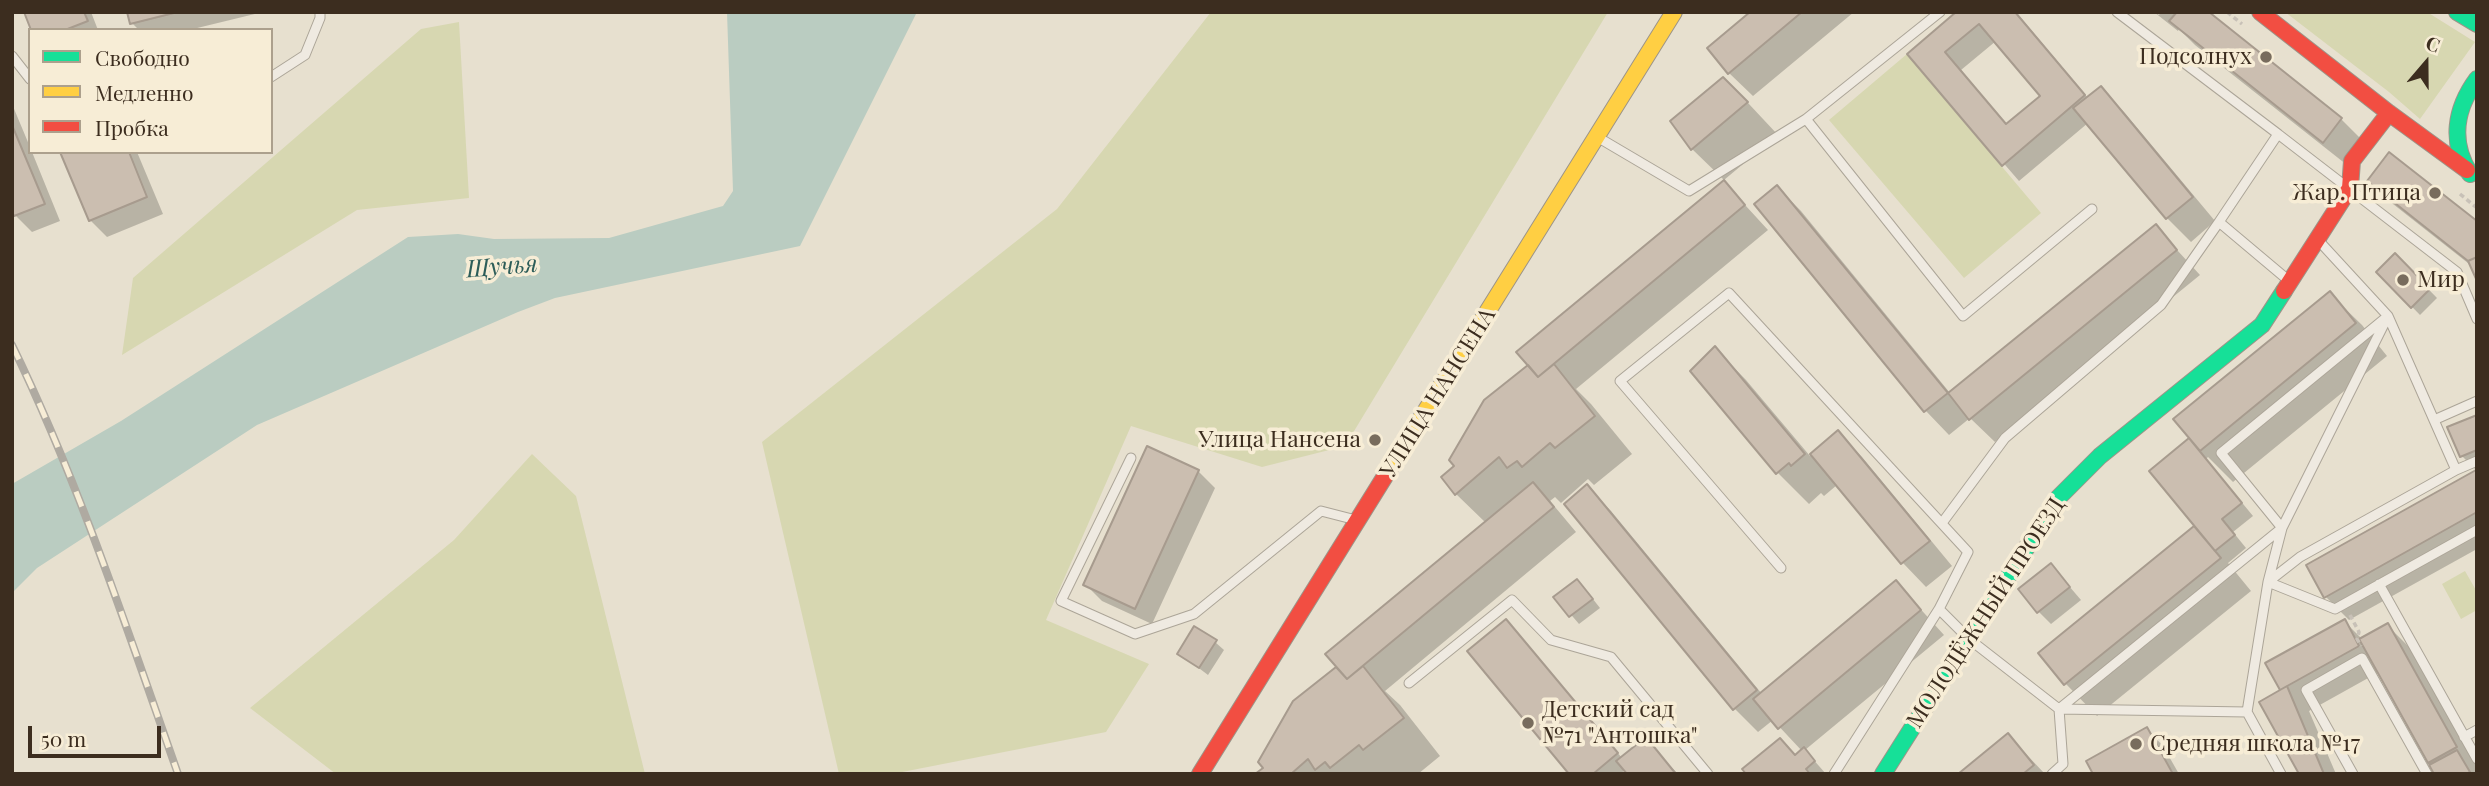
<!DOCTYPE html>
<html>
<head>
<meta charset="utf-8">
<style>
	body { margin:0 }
	#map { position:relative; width:2489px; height:786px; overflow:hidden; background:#e7e0cf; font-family:"Playfair Display",serif }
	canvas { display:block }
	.frame { position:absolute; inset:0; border:14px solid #3c2d1f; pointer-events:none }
	.legend { position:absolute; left:28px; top:28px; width:245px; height:126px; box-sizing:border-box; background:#f7edd6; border:2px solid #aca08d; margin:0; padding:9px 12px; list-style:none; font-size:21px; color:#3c2d1f }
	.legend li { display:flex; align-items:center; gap:14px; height:35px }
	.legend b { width:35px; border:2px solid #aca08d }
	.north { position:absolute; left:2391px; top:28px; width:70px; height:70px; -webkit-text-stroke:5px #f7edd6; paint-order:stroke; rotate:20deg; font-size:19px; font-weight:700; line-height:28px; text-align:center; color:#3c2d1f }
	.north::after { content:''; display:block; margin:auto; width:24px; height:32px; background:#3c2d1f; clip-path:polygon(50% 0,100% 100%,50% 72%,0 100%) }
	.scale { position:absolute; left:28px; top:726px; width:133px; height:32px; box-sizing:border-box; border:4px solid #3c2d1f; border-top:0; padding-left:9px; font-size:21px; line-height:24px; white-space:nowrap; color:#3c2d1f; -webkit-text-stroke:5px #f7edd6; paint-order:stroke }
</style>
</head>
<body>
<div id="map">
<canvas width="2489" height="786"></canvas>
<div class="frame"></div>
<ul class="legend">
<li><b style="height:9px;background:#16e098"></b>Свободно</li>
<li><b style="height:9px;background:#ffcf43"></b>Медленно</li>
<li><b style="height:9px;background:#f24e42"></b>Пробка</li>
</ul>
<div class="north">С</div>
<div class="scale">50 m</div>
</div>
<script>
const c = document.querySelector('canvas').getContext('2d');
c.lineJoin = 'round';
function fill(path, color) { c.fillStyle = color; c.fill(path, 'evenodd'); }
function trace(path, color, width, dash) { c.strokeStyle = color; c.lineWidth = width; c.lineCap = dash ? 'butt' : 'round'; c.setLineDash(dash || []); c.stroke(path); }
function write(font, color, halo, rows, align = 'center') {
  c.font = font + ' "Playfair Display",serif'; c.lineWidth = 7; c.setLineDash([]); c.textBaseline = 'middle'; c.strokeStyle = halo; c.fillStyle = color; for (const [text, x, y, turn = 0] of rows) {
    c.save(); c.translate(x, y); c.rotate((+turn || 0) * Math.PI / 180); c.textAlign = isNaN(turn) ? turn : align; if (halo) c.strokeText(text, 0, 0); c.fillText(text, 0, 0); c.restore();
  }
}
fill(new Path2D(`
	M1211 12H1608L1345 446 1262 467 1131 426 1046 620 1149 664 1106 732 892 774H839L762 442 1057 209Z
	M2285 12H2427L2475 42 2420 119 2389 92Z
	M459 22 469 198 357 210 122 355 133 278 421 29Z
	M1907 54 2041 213 1964 278 1829 120Z
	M532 454 576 496 645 774H336L250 708 454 540Z
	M2465 571 2477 592V610L2461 619 2442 584Z`), '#d7d7b1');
fill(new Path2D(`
	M727 12H917L800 246 555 298 518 312 257 425 37 568 12 593V484L121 421 408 237 458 234 494 239 609 238 723 206 733 191Z`), '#baccc1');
fill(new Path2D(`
	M26 12H91L98 30H33Z
	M129 12H263L189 30H139L132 23Z
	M1753 12H1854L1753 96 1729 73Z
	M1958 12H2016L2088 98 2100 88 2124 112 2215 221 2191 242 2167 218 2088 123 2019 181 1909 54ZM1996 41 2043 96 2008 126 1961 70Z
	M2154 12 2159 15 2161 12H2206L2341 119 2365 143 2347 165 2195 45 2179 29 2178 31Z
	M1734 88 1778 135 1724 180 1692 149Z
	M12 104 30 147V152H32L60 221 32 232 15 215 12 207Z
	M62 152H137L163 214 107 237 90 220Z
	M2369 181 2477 223 2473 267 2393 204Z
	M1724 182 1768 230 1576 389 1591 404 1632 454 1594 485 1588 479 1561 503 1555 497 1550 501 1576 532 1385 691 1400 705 1440 756 1418 774H1258L1342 675 1486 523 1456 494 1457 466 1530 365Z
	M1777 187 1801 211 1950 393 2155 226 2200 275 1995 442 1970 418 1949 435 1926 411 1757 204Z
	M2395 255 2437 298 2420 315 2378 272Z
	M2330 294 2362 325 2387 356 2233 482 2208 457 2206 459 2253 516 2233 532 2246 548 2228 563 2251 591 2097 716 2066 684 2041 654 2202 532 2194 446Z
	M1715 348 1746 380 1810 456 1838 433 1862 457 1952 566 1926 587 1903 563 1837 485 1824 496 1821 493 1809 504 1777 472Z
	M2477 417V471L2462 456Z
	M1198 471 1215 488 1152 624 1102 601 1085 584Z
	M2477 472V549L2349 620 2325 596 2308 566Z
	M1587 487 1611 511 1762 694 1896 582 1944 635 1805 750 1826 774H1749L1796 756 1802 751 1773 720 1758 732 1734 708Z
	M2051 565 2081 600 2051 624 2039 612Z
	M1585 589 1600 608 1579 624 1556 597Z
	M1506 621 1622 758 1645 739 1678 774H1629L1625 770 1620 774H1571Z
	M2344 621 2362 639 2387 625 2411 649 2477 766V773L2436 774 2379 672 2309 711 2336 774H2301L2283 691Z
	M1215 642 1224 650 1208 675 1179 653Z
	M2147 729 2163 746 2179 774H2095Z
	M2008 735 2045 774H1961Z`), '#0003');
const building = new Path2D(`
	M24 12H84L88 21 65 30H31Z
	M127 12H178L130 24Z
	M1750 12H1802L1728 74 1707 48Z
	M1956 12H2015L2085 95 2002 166 1907 54ZM1979 24 2040 96 2006 124 1945 52Z
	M2177 12H2209L2342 118 2323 143 2169 21Z
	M1723 77 1748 102 1691 150 1670 121Z
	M2101 86 2193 197 2166 219 2073 108Z
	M12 125 45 204 14 216 12 212Z
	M60 152H129L147 197 89 221Z
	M2389 152 2477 221V257L2468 261 2367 181Z
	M1724 180 1745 205 1538 377 1516 352Z
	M1777 185 1948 393 1924 412 1754 204Z
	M2156 224 2177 250 1969 420 1948 393Z
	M2395 253 2430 289 2411 308 2376 272Z
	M2477 257V281L2468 261Z
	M2330 291 2356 323 2200 451 2173 419Z
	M1715 346 1805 454 1791 466 1789 463 1776 474 1690 371Z
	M1554 364 1595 416 1555 448 1550 443 1522 467 1517 461 1507 468 1499 457 1455 495 1441 477 1454 466 1449 460 1484 400 1528 365 1538 377Z
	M2477 415V450L2460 457 2447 427Z
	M1838 430 1930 541 1901 564 1810 454Z
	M2189 438 2242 503 2222 519 2235 535 2215 551 2149 471Z
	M1147 446 1199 470 1135 609 1083 585Z
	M2476 470 2477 512 2324 598 2306 565Z
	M1533 482 1554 507 1347 679 1325 654Z
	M1587 484 1757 690 1733 710 1564 504Z
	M2194 526 2221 558 2064 685 2038 653Z
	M2051 563 2070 587 2037 613 2018 589Z
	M1577 579 1593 599 1569 617 1553 597Z
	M1896 580 1921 610 1778 729 1753 699Z
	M1506 619 1618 753 1593 774H1569L1467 651Z
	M2345 619 2359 646 2280 690 2265 663Z
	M2388 623 2457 747 2428 763 2359 639Z
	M1194 626 1217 640 1199 668 1177 654Z
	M1363 666 1404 718 1363 750 1359 745 1330 768 1325 762 1315 770 1308 759 1291 774H1255L1263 768 1258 762 1293 701 1336 667 1347 679Z
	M2287 686 2324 774H2299L2259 702Z
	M2147 727 2173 774H2093L2086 761Z
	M2008 733 2034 765 2023 774H1958Z
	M1646 737 1676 774H1627L1616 761Z
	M1780 738 1795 755 1804 747 1815 761 1806 769 1810 774H1746L1742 769Z
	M2457 750 2470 772 2466 774H2434L2429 765Z`);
fill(building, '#cbbeb0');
trace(building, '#a79b8e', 2);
const lane = new Path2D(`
	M1940 12 1806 119 1963 316 2092 209
	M2117 12 2278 134 2219 222 2288 280
	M12 56 30 79
	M271 77 305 55 320 18V12
	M2278 134 2457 272 2477 319
	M1599 138 1689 191 1806 119
	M2434 420 2477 401
	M1131 458 1061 601 1135 634 1194 614 1321 511 1356 520
	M2477 461 2456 470 2300 557 2268 582 2335 609 2477 530
	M1942 523 2005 438 2161 305 2219 222
	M1781 568 1620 381 1729 293 1968 552 1939 609 1969 639 2059 709 2247 712 2281 774
	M2379 584 2477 759
	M1409 683 1512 600 1551 640 1611 657 1708 774
	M2247 712 2268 582 2282 528 2388 316 2319 241
	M2464 737 2477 730
	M1834 774 1939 609
	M2052 774 2063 764 2059 709 2282 528 2221 453 2388 316 2456 470
	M2353 774 2306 690 2362 658 2427 774`);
const fast = new Path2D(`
	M2457 12 2477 24
	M2470 174C2450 142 2455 109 2477 79
	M1883 774 2058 498 2100 456 2262 325 2284 291`);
const slow = new Path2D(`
	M1387 473 1674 12`);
const jam = new Path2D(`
	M2260 12 2389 113 2467 170
	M2284 291 2350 188 2352 161 2389 113
	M1200 774 1387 473`);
trace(lane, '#aca598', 11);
trace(fast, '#9c9488', 18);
trace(slow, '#9c9488', 18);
trace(jam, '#9c9488', 18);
trace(new Path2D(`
	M2227 12 2242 24
	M2460 194 2477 208
	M2350 615 2359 632 2357 639 2361 646`), '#c8c1b7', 3.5, [5, 3.5]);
trace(lane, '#efeae1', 9);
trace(fast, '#16e098', 16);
trace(slow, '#ffcf43', 16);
trace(jam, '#f24e42', 16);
const rail = new Path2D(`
	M12 345C79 483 127 629 178 774`);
trace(rail, '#afaaa1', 8);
trace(rail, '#f7edd6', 5, [16]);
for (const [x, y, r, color] of [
	[2266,57,7,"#786c5d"],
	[2435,193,7,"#786c5d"],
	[2403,280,7,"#786c5d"],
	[1375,440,7,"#786c5d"],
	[1528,723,7,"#786c5d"],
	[2136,744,7,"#786c5d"]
]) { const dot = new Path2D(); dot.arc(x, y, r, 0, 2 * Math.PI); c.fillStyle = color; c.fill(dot); trace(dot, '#f7edd6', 2.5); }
write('23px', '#3c2d1f', '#f7edd6', [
	["Подсолнух",2252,57],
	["Жар. Птица",2421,193],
	["Мир",2417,280,"left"],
	["Улица Нансена",1361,440],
	["Детский сад",1542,710,"left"],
	["№71 \"Антошка\"",1542,736,"left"],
	["Средняя школа №17",2150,744,"left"]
], 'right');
write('23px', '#3c2d1f', '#f7edd6', [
	["УЛИЦА НАНСЕНА",1438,393,-58],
	["МОЛОДЁЖНЫЙ ПРОЕЗД",1986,613,-57]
]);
write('italic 24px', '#2d5d59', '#f7edd6', [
	["Щучья",502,267,-5]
]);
</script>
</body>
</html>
